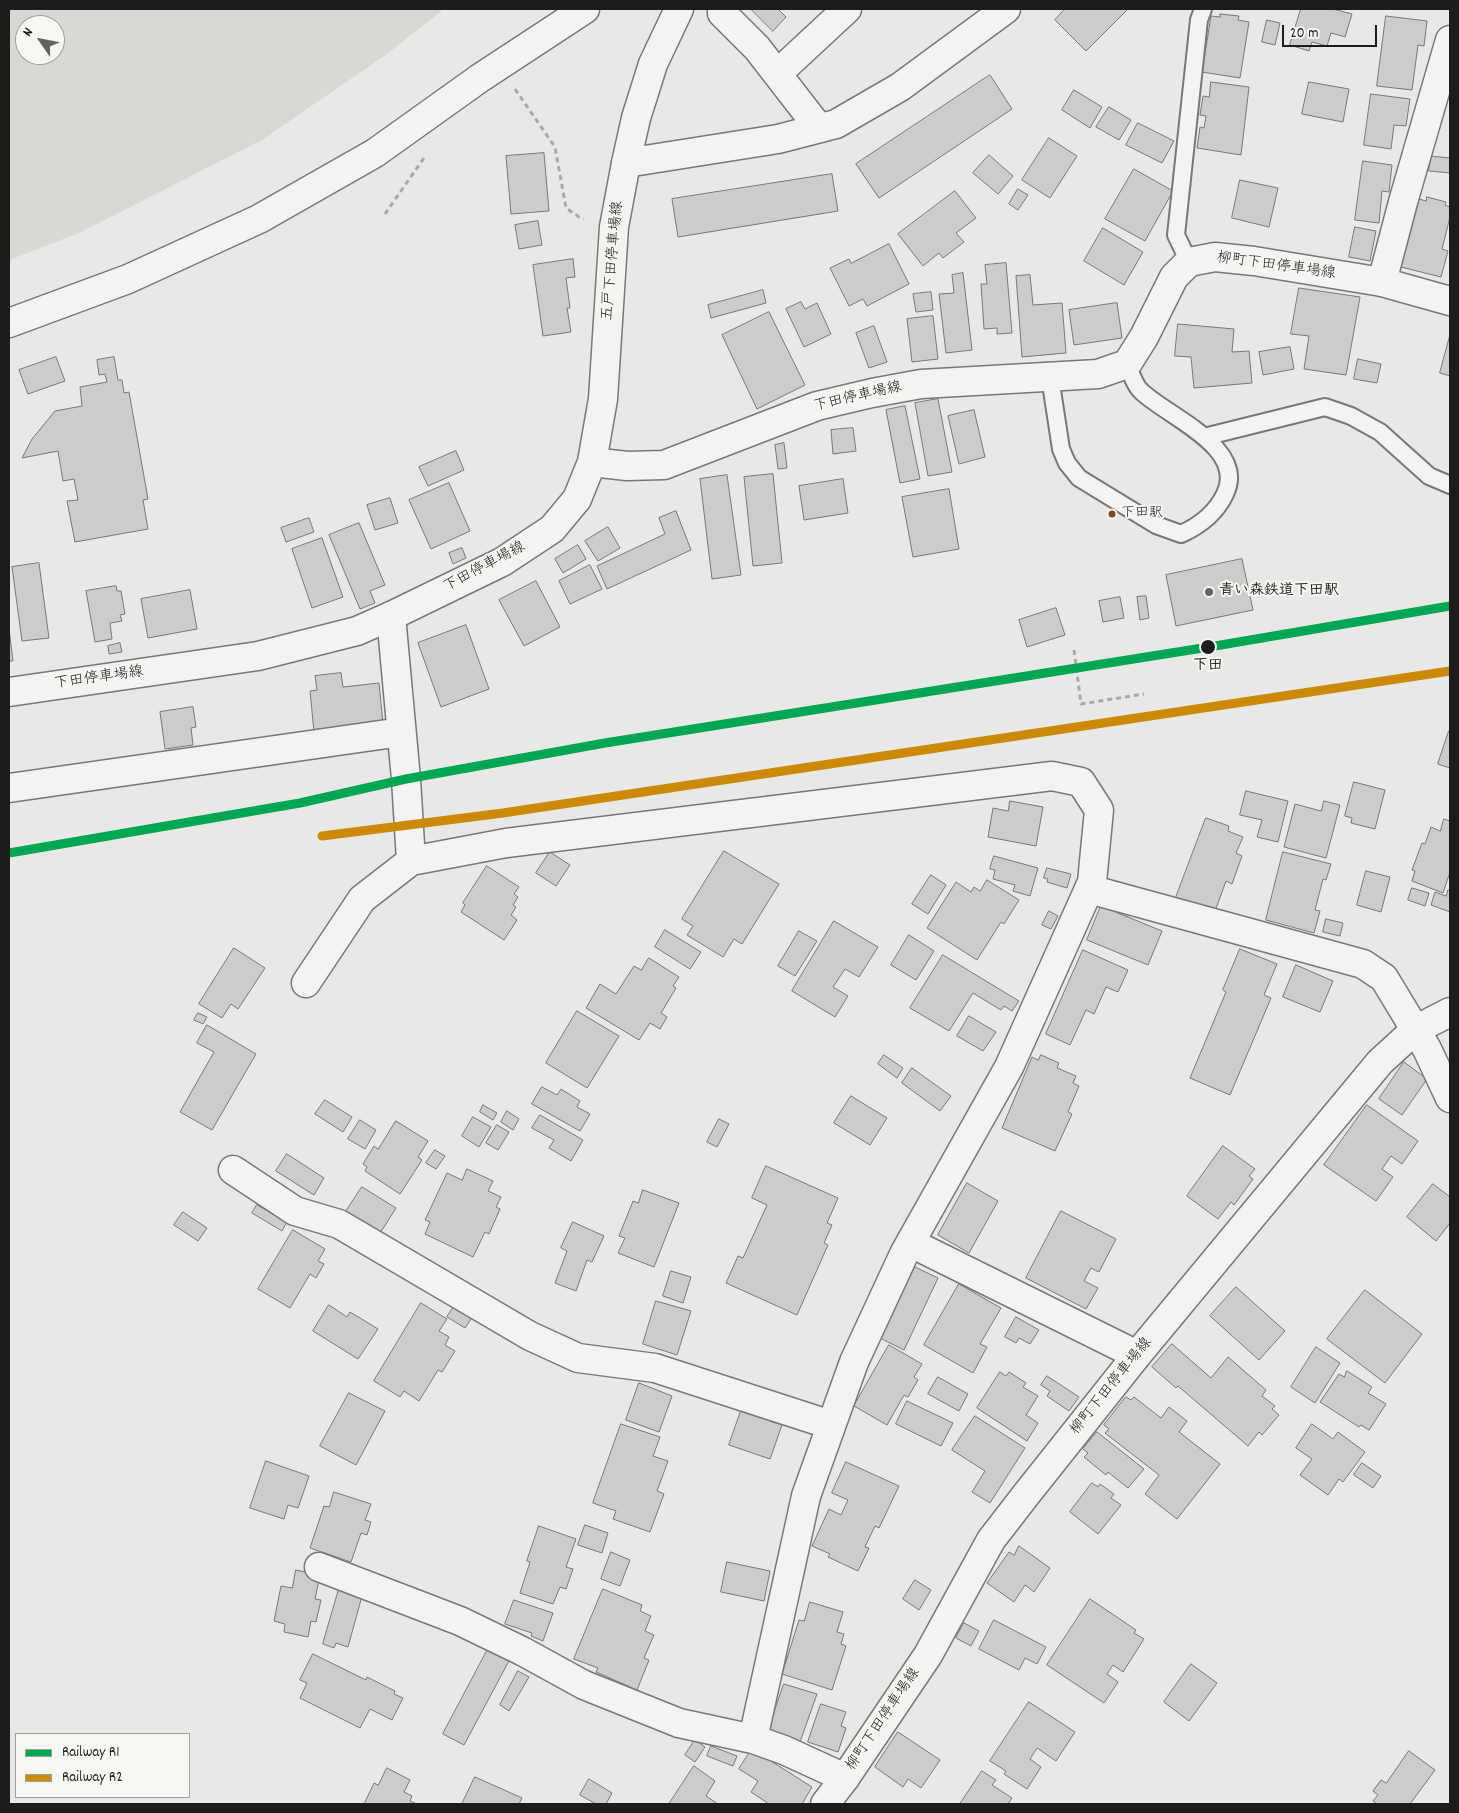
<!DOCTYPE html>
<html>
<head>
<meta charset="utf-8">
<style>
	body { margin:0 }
	#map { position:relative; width:1459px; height:1813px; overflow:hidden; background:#e8e8e6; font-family:Dekko,sans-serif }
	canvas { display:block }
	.frame { position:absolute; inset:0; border:10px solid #1c1c1c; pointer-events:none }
	.legend { position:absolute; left:15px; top:1733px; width:175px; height:65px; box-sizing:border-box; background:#f6f6f2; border:1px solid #9f9f9c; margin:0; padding:6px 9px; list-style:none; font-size:15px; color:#1c1c1c }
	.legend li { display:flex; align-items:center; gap:10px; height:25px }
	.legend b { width:25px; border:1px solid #9f9f9c }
	.north { position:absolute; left:15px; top:15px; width:50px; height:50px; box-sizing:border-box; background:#f6f6f2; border:1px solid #9f9f9c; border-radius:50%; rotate:303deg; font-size:14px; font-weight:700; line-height:20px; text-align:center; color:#1c1c1c }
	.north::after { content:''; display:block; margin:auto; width:18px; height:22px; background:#636363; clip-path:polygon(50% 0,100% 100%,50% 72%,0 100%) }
	.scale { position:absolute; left:1282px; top:25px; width:95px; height:22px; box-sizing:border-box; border:2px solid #1c1c1c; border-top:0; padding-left:6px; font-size:15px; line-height:18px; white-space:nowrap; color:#1c1c1c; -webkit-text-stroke:4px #f6f6f2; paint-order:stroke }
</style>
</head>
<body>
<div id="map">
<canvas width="1459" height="1813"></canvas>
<div class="frame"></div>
<ul class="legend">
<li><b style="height:6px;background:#00a651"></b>Railway R1</li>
<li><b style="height:6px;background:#cb8a06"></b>Railway R2</li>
</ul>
<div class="north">N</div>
<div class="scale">20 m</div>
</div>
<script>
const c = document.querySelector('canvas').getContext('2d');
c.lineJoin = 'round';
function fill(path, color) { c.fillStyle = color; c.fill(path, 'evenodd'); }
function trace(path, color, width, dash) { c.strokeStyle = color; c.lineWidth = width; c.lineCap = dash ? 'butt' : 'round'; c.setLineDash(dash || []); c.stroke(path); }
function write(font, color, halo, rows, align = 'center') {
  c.font = font + ' Dekko,"Klee One",sans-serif'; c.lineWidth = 4; c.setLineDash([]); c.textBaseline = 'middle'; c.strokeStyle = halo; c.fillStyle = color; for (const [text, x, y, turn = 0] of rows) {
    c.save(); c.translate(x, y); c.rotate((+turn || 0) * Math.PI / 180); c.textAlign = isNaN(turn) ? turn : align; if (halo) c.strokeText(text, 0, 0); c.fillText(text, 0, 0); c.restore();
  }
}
fill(new Path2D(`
	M9 9H444L387 54 262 140 79 233 9 260ZM25 25H55V55H25Z`), '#d8d8d5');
const building = new Path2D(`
	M751 9H780L779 10 786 17 773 31Z
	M1065 9H1128L1086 51 1055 20Z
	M1301 9H1333L1352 14 1345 37 1331 33 1327 46 1312 42 1309 51 1290 45Z
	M1220 14 1239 16 1238 20 1249 22 1240 78 1202 72 1211 16 1220 17Z
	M1386 16 1427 21 1424 46 1418 45 1412 90 1377 86Z
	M1267 20 1280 23 1275 45 1262 42Z
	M990 75 1012 109 879 198 856 164Z
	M1211 82 1249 87 1241 155 1197 148 1200 127 1204 128 1206 116 1200 115 1203 96 1209 97Z
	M1309 82 1349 89 1343 122 1302 114Z
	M1074 90 1102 107 1090 128 1062 110Z
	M1371 94 1410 99 1406 126 1394 125 1391 149 1364 145Z
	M1109 107 1131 120 1119 140 1096 127Z
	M1138 123 1174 141 1162 163 1126 145Z
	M1049 138 1077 156 1050 198 1022 180Z
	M544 153 549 211 511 214 506 156Z
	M989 155 1013 176 998 194 973 173Z
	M1431 156 1450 158V173L1429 171Z
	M1363 161 1392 165 1389 192 1382 191 1379 223 1355 220Z
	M1134 169 1173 191 1145 241 1105 219Z
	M832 174 838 211 678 237 672 199Z
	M1240 180 1278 188 1269 227 1232 218Z
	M1018 189 1028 195 1018 210 1009 204Z
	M955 191 976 218 956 233 964 242 943 258 939 253 923 266 898 234Z
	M1427 197 1446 202 1445 205 1450 207V217L1442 249 1448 251 1441 277 1401 267 1419 199 1426 201Z
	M538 221 542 245 519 249 515 225Z
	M1355 227 1376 231 1370 261 1349 257Z
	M1103 228 1143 252 1124 285 1084 261Z
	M889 244 909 284 867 306 863 299 849 306 830 268 849 259 851 263Z
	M573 259 575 277 566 278 570 308H567L571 332 543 336 533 265Z
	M1006 263 1012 333 997 334V328L984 329 981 284H987L985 265Z
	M963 273 972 350 946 353 939 294 954 293 952 275Z
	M1030 275 1033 305 1062 303 1066 353 1022 357 1016 276Z
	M1299 288 1360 297 1346 375 1304 369 1309 336 1291 334Z
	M763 290 766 303 711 318 708 305Z
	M931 292 933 310 916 312 913 294Z
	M801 302 805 309 817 303 831 334 804 347 786 309Z
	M1117 303 1122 338 1074 345 1069 310Z
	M769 312 805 385 757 409 722 335Z
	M933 316 938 359 912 362 907 319Z
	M1178 324 1234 329 1232 352 1249 351 1252 383 1194 388 1191 357 1175 356Z
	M874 326 887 362 869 368 856 333Z
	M1450 335V376L1440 373Z
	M1290 347 1294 369 1263 375 1259 352Z
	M56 357 65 381 28 394 19 370Z
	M114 357 118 380H122L124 393 129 392 148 499 143 500 148 529 75 542 67 501 78 500 74 479 63 481 58 451 22 458 32 439 55 411 82 406 80 387 107 382 105 374 99 375 97 360Z
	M1358 359 1381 364 1377 383 1354 379Z
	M938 399 952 472 928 476 915 403Z
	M905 406 920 479 900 483 886 410Z
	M974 410 985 457 959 464 948 416Z
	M853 428 856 451 833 454 831 430Z
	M784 443 787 468 778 469 775 445Z
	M456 451 464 470 428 486 419 467Z
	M773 474 782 563 753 566 744 477Z
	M727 475 741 575 712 579 700 479Z
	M843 479 848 513 804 520 799 486Z
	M449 483 470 531 431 549 409 500Z
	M949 489 959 549 913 557 902 497Z
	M390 498 398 523 375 530 367 505Z
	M676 511 691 550 607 589 597 566 665 534 659 518Z
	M309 518 314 532 286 542 281 528Z
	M359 523 385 585 370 591 375 603 360 609 329 535Z
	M608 527 620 548 598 561 585 541Z
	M322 538 343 597 312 608 292 549Z
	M578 545 586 559 563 573 555 559Z
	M462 548 466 558 453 564 449 553Z
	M1242 559 1253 610 1176 626 1166 575Z
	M39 563 49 638 22 641 12 567Z
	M590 565 602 589 570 604 559 581Z
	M536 581 560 627 524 646 499 600Z
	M116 586 117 591H121L125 614 120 615 122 621 110 623 112 639 95 642 86 591Z
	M190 590 197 629 148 638 141 599Z
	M1146 596 1149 618 1140 620 1137 597Z
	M1120 597 1124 618 1103 622 1099 601Z
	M1056 608 1065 635 1027 647 1019 620Z
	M466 625 489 689 441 707 418 643Z
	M9 629 13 661H9Z
	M120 643 122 652 109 654 108 646Z
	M341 673 343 687 379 683 383 724 314 732 310 691 317 690 315 676Z
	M193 707 196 727 191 728 193 745 165 749 160 712Z
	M1449 731H1450V768L1438 764Z
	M1354 782 1385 790 1375 829 1351 823 1352 818 1345 816Z
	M1246 791 1288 801 1278 842 1257 837 1262 820 1240 815Z
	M1010 801 1043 807 1036 846 988 837 993 808 1008 811Z
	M1324 801 1340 805 1326 858 1284 847 1295 804 1321 811Z
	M1206 818 1229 826 1228 831 1243 837 1236 853 1242 856 1232 884 1226 881 1214 914 1175 900Z
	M1444 819 1450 821V872L1443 893 1412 881 1415 871 1412 870 1422 843 1425 844 1431 827 1440 831Z
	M724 851 779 884 742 944 734 939 723 957 687 935 693 926 682 919Z
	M550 852 570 865 556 886 536 873Z
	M1283 852 1331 864 1326 880 1323 879 1315 910 1320 911 1314 933 1266 920Z
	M994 856 1038 868 1030 896 1013 891 1015 885 993 879 995 870 990 869Z
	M487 866 519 887 514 894 518 897 513 905 516 907 511 915 517 920 504 940 461 912 465 905 463 903Z
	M1047 868 1071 874 1067 888 1047 882 1048 879 1044 878Z
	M1366 871 1390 877 1381 912 1357 905Z
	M931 875 946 885 928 914 912 904Z
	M987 880 1019 900 1004 924 1001 922 977 960 927 928 956 882 971 892 974 887 980 891Z
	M1412 888 1429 893 1425 906 1408 900Z
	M1448 890H1450V912L1431 905 1435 892 1446 896Z
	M1101 906 1162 931 1148 965 1087 940Z
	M1049 911 1058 916 1051 929 1042 925Z
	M1326 919 1343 923 1340 936 1323 932Z
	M834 921 878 947 859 977 845 969 833 987 848 996 835 1017 792 991Z
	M665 930 701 952 690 969 655 947Z
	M799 931 817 941 795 976 778 966Z
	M909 935 934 951 916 980 891 965Z
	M234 948 265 968 238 1009 231 1004 222 1018 199 1004Z
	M1240 949 1277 964 1264 995 1271 998 1230 1095 1190 1078 1226 992 1223 990Z
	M1083 950 1128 970 1118 992 1106 987 1094 1014 1086 1010 1070 1045 1046 1034Z
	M943 955 1019 1001 1012 1011 1004 1006 1001 1010 973 993 949 1031 910 1008Z
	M649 958 679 977 673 986 676 988 661 1013 667 1017 660 1029 650 1023 639 1040 586 1008 600 984 616 994 634 966 641 970Z
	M1296 965 1333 981 1320 1012 1283 997Z
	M577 1011 619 1036 587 1088 546 1063Z
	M198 1013 207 1017 203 1024 194 1020Z
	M969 1016 996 1032 983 1051 957 1036Z
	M207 1025 256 1054 212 1130 180 1112 214 1052 197 1043Z
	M884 1055 903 1068 897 1078 878 1064Z
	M1041 1055 1059 1063 1057 1068 1076 1076 1073 1083 1079 1086 1068 1112 1072 1114 1055 1151 1002 1128 1032 1057 1038 1060Z
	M1404 1062 1427 1079 1402 1115 1379 1099Z
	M912 1068 951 1096 940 1111 902 1083Z
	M542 1087 557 1095 561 1089 580 1101 577 1107 590 1114 580 1131 532 1104Z
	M851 1096 887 1118 870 1145 834 1123Z
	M325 1100 352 1117 343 1132 315 1114Z
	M483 1105 497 1113 493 1120 480 1112Z
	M1367 1105 1418 1141 1402 1164 1391 1156 1382 1169 1393 1177 1376 1201 1324 1165Z
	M507 1111 519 1119 513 1130 501 1122Z
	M540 1115 583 1140 571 1161 549 1148 554 1140 532 1128Z
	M473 1117 491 1127 479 1147 462 1136Z
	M719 1119 729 1124 717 1147 707 1142Z
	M360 1120 376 1130 365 1149 348 1139Z
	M396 1121 428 1141 418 1157 422 1160 400 1194 365 1171 367 1167 363 1164 374 1146 378 1149Z
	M497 1125 509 1132 498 1150 486 1143Z
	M1223 1146 1255 1169 1249 1176 1253 1179 1234 1205 1231 1202 1218 1219 1187 1196Z
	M435 1150 445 1156 436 1169 426 1163Z
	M287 1154 324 1178 314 1195 276 1171Z
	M766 1166 838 1198 827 1223 832 1225 824 1243 828 1245 797 1315 726 1283 738 1256 743 1258 767 1205 752 1198Z
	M467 1169 493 1181 488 1191 501 1197 496 1207 500 1209 489 1234 485 1232 473 1257 425 1234 430 1222 425 1220 447 1173 462 1180Z
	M967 1183 998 1201 969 1253 938 1235Z
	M1433 1184 1450 1197V1223L1436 1241 1407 1217Z
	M362 1187 396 1208 379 1235 345 1213Z
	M643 1190 679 1203 654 1267 618 1253 625 1238 619 1236 633 1201 638 1203Z
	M257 1205 287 1222 282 1231 252 1213Z
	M1061 1211 1116 1239 1099 1272 1091 1268 1084 1281 1098 1288 1086 1309 1026 1278Z
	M183 1212 207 1228 198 1241 174 1225Z
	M573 1222 604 1236 592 1262 587 1260 576 1291 555 1283 567 1251 561 1248Z
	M293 1230 325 1249 318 1261 324 1264 316 1278 310 1274 290 1308 258 1289Z
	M915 1267 938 1278 904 1350 880 1338Z
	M671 1271 691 1277 683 1303 663 1296Z
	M959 1284 1001 1308 980 1344 987 1347 973 1373 924 1345Z
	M1236 1287 1285 1331 1259 1360 1210 1316Z
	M1365 1290 1422 1334 1385 1383 1327 1339Z
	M656 1301 691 1311 677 1355 643 1344Z
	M421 1303 447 1319 439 1331 449 1337 445 1345 455 1351 442 1372 438 1370 419 1401 404 1391 400 1397 374 1381Z
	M329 1305 347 1317 350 1312 378 1329 358 1359 313 1331Z
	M455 1305 473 1316 465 1328 447 1317Z
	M1016 1317 1039 1330 1030 1344 1019 1338 1016 1343 1005 1337Z
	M1172 1344 1211 1378 1228 1357 1266 1390 1262 1396 1275 1406 1272 1409 1279 1415 1262 1435 1259 1432 1248 1446 1178 1386 1176 1388 1152 1367Z
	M889 1345 922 1364 914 1377 918 1380 908 1397 904 1395 887 1425 854 1406Z
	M1316 1347 1340 1363 1315 1403 1291 1387Z
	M1347 1371 1372 1387 1368 1393 1386 1404 1369 1430 1361 1425 1359 1427 1320 1402 1339 1374 1344 1377Z
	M1000 1372 1006 1376 1009 1372 1026 1383 1023 1387 1038 1396 1026 1415 1038 1423 1027 1441 977 1408Z
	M1047 1376 1079 1397 1069 1411 1047 1396 1050 1391 1041 1385Z
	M938 1377 968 1394 959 1411 928 1394Z
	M639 1383 672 1396 659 1432 626 1420Z
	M349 1393 385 1411 356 1465 320 1446Z
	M1126 1397 1131 1400 1134 1397 1161 1418 1169 1407 1187 1421 1179 1432 1220 1464 1177 1519 1145 1494 1159 1475 1105 1433 1109 1429 1104 1425Z
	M907 1401 953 1423 941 1446 896 1424Z
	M741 1411 782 1425 770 1459 729 1445Z
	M975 1416 1025 1448 990 1503 972 1492 985 1471 952 1450Z
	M621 1424 660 1437 653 1456 668 1461 657 1491 664 1494 650 1532 613 1519 616 1511 593 1503Z
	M1312 1424 1333 1439 1338 1432 1365 1452 1343 1482 1339 1479 1328 1495 1300 1475 1312 1459 1296 1448Z
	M1097 1432 1144 1469 1128 1488 1108 1472 1106 1475 1084 1457 1088 1453 1083 1449Z
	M266 1461 309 1476 298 1508 288 1505 284 1519 250 1508Z
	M846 1462 899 1486 879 1528 875 1526 865 1547 869 1548 858 1571 828 1557 830 1554 812 1546 829 1509 841 1515 848 1500 832 1493Z
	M1362 1463 1381 1476 1373 1488 1354 1475Z
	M1092 1483 1098 1487 1100 1484 1114 1494 1111 1498 1121 1505 1098 1534 1070 1512Z
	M334 1492 371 1504 365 1520 371 1522 367 1535 361 1533 351 1562 310 1548 324 1506 329 1507Z
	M585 1525 608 1533 602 1553 578 1545Z
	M539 1526 576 1539 566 1567 573 1569 566 1589 560 1587 553 1604 520 1593 530 1562 527 1561Z
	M1019 1546 1050 1568 1034 1592 1025 1585 1014 1602 987 1583 1009 1552 1014 1555Z
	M611 1552 630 1560 620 1586 601 1579Z
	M727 1562 770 1571 764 1601 721 1592Z
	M296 1570 320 1575 315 1599 321 1600 316 1622 311 1621 308 1637 284 1632 285 1624 274 1621 281 1586 292 1588Z
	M915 1580 931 1590 919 1610 903 1599Z
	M339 1589 362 1596 348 1647 336 1643 334 1648 323 1644Z
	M603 1589 642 1605 640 1611 651 1616 645 1631 654 1635 644 1658 649 1660 637 1690 596 1672 598 1668 574 1659Z
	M1090 1599 1136 1630 1134 1633 1144 1639 1123 1672 1113 1665 1107 1674 1118 1682 1104 1703 1047 1665Z
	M514 1600 553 1613 543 1641 531 1636 532 1633 505 1624Z
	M810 1602 843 1612 837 1632 844 1634 841 1644 846 1646 832 1690 782 1674 799 1620 804 1621Z
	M994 1620 1046 1647 1037 1664 1025 1658 1019 1670 979 1649Z
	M964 1623 979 1631 971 1646 956 1638Z
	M489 1647 510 1659 464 1745 443 1734Z
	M313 1654 366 1680 367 1677 395 1691 394 1694 403 1698 392 1720 370 1709 360 1728 300 1698 307 1683 300 1680Z
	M1191 1664 1217 1683 1189 1721 1164 1702Z
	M518 1671 529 1677 509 1711 500 1705Z
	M784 1684 817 1694 800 1742 768 1731Z
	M1029 1702 1075 1732 1056 1761 1037 1748 1030 1759 1041 1767 1027 1789 1004 1774 1006 1771 990 1761Z
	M821 1704 846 1712 841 1726 846 1728 838 1752 808 1742Z
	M898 1732 940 1760 921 1788 908 1779 903 1787 875 1767Z
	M695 1740 705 1747 695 1762 685 1755Z
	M711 1746 737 1756 733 1766 707 1756Z
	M752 1749 812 1787 802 1804H769L751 1792 758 1781 739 1769Z
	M1409 1751 1435 1770 1410 1804H1377L1373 1801 1378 1795 1373 1791 1381 1780 1386 1783Z
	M694 1766 715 1781 706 1796 718 1804H669Z
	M387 1768 410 1780 404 1792 412 1796 410 1801 417 1804H364L374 1783 378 1785Z
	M982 1771 996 1780 992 1785 1012 1798 1008 1804H960Z
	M475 1777 522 1798 519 1804H462Z
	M589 1779 612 1793 606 1804H596L580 1795Z`);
fill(building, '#ccccca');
trace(building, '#787877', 1);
const service = new Path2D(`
	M1189 262 1176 235 1199 20 1203 9
	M1050 377 1061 449 1067 463 1079 478 1156 525 1181 534C1199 526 1216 513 1225 494 1248 447 1166 416 1141 391 1134 385 1131 372 1127 364
	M1204 437 1325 407 1351 416 1380 432 1429 476 1450 485`);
const minor = new Path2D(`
	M722 9V13L757 48 819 128
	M777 74 847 9
	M626 163 778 139 836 124 900 87 1006 9
	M1382 282 1403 202 1450 40
	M9 323 128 279 259 219 375 153 480 78 585 9
	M391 616 406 779 411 861
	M9 788 401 732
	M1089 889 1363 964 1384 978 1427 1049 1450 1098
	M306 983 362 899 411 861 506 843 1052 776 1081 782 1099 810 1092 882 1009 1067 905 1252 854 1362 806 1496 753 1739
	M233 1170 295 1211 339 1224 530 1336 578 1358 655 1368 831 1425
	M911 1243 1137 1355
	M319 1567 460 1621 522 1651 584 1685 679 1723 753 1739 784 1750 845 1778`);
const secondary = new Path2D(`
	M592 462 627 466 664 465 817 406 872 393 921 384 1098 374 1127 364 1144 337 1174 277 1189 262 1215 257 1254 261 1382 282 1450 301
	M9 692 258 656 357 631 391 616 502 562 552 529 577 499 592 462 603 399 614 227 626 163 636 118 653 64 679 9
	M825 1804 845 1778 928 1655 991 1540 1025 1496 1137 1355 1380 1062 1415 1030 1450 1012`);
trace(service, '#787877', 20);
trace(minor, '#787877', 31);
trace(secondary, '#787877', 31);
trace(new Path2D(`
	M515 89 555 147 566 208 579 217 584 219
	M385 214 426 155
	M1074 650 1081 704 1144 694`), '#a9a9a8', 3, [5, 4]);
trace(service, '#f3f3f1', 16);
trace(minor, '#f3f3f1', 28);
trace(secondary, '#f3f3f1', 28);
trace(new Path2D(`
	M9 853 300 803 406 779 605 743 1209 647 1450 606`), '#00a651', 9);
trace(new Path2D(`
	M322 836 503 813 1450 671`), '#cb8a06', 9);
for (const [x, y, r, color] of [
	[1112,514,4.5,"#7a4b2a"],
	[1209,592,5,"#636363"],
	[1208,647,8,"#1c1c1c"]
]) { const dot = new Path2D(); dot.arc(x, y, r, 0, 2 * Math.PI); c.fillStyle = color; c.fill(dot); trace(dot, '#f6f6f2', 2); }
write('14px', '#1c1c1c', '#f6f6f2', [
	["下田駅",1121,514]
], 'left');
write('15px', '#1c1c1c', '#f6f6f2', [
	["五戸下田停車場線",614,261,-85],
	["柳町下田停車場線",1276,267,8],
	["下田停車場線",858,398,-13],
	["下田停車場線",485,568,-28],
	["下田停車場線",99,679,-8],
	["柳町下田停車場線",1112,1387,-51],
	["柳町下田停車場線",884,1720,-56]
]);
write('bold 15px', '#1c1c1c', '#f6f6f2', [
	["青い森鉄道下田駅",1219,592]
], 'left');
write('bold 15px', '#1c1c1c', '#f6f6f2', [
	["下田",1208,667]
]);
</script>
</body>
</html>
